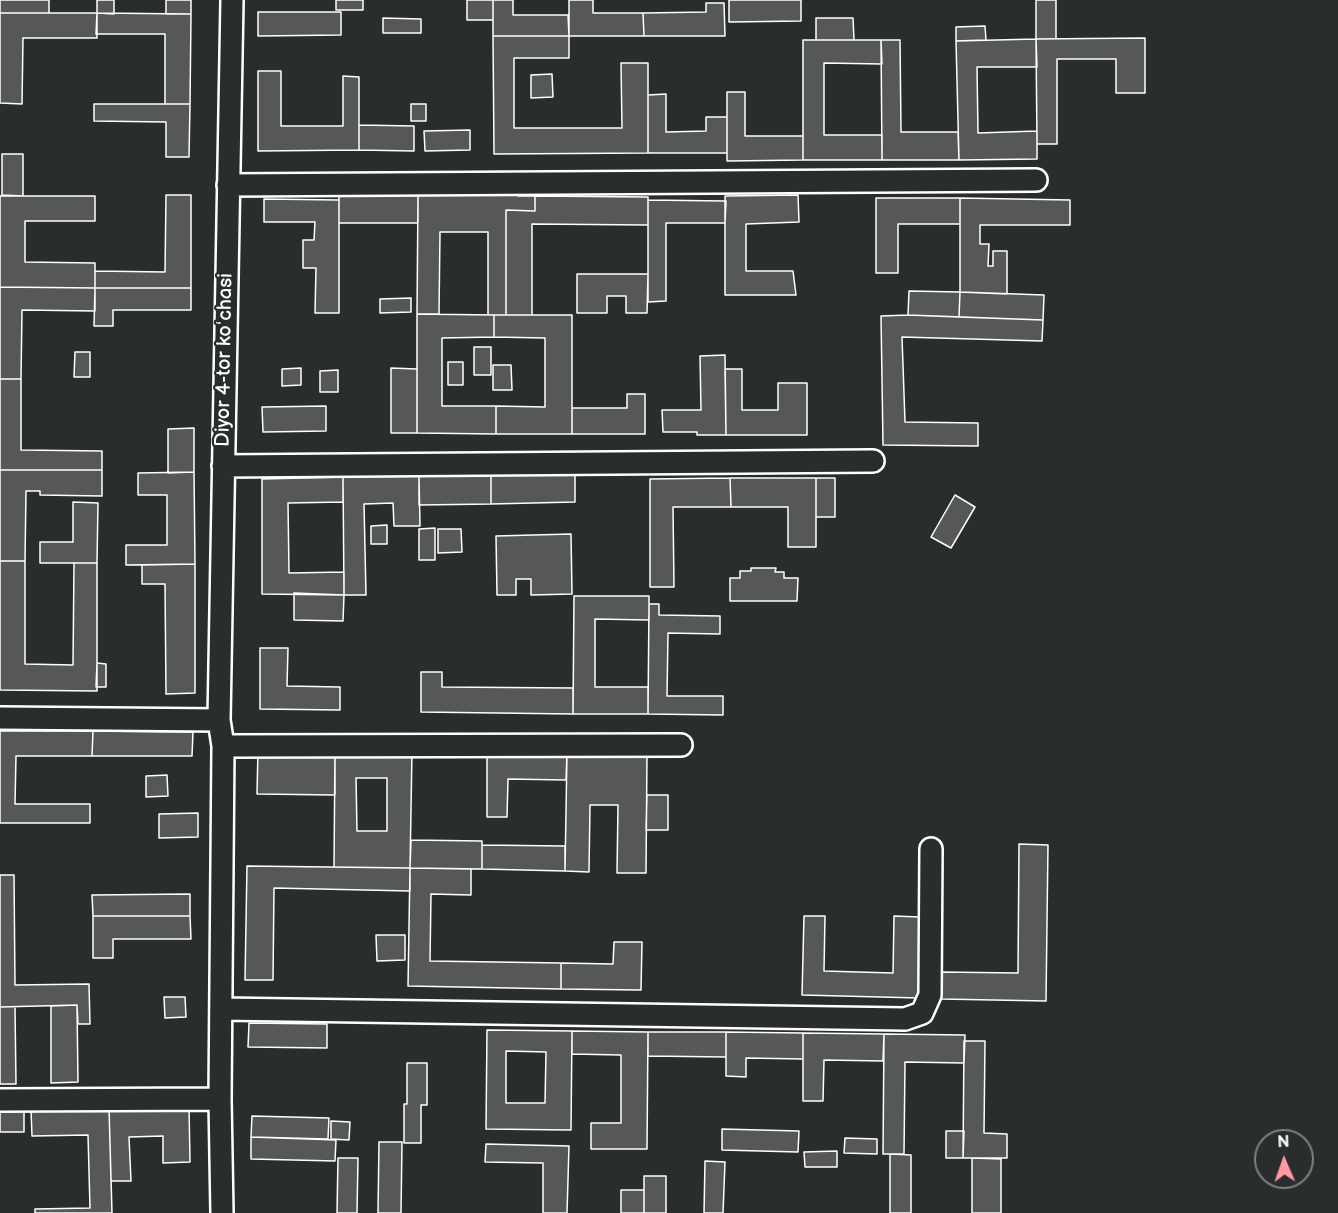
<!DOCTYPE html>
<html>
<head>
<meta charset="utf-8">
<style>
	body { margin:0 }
	#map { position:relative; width:1338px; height:1213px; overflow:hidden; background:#2a2d2e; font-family:"Balsamiq Sans",sans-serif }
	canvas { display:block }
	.north { position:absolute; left:1254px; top:1129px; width:60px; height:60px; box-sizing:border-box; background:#2a2d2e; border:2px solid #7f8182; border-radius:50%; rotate:358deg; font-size:16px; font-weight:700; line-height:24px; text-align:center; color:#fff }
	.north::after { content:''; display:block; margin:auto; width:21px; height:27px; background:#ff9aa2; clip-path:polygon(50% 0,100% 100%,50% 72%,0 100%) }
</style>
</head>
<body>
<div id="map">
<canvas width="1338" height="1213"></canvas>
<div class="north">N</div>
</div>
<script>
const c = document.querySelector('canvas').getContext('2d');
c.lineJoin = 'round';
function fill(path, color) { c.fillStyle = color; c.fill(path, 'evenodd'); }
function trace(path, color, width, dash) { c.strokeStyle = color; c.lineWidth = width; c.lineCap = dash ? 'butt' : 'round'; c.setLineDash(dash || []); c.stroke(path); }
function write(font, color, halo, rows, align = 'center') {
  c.font = font + ' "Balsamiq Sans",sans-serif'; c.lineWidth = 4.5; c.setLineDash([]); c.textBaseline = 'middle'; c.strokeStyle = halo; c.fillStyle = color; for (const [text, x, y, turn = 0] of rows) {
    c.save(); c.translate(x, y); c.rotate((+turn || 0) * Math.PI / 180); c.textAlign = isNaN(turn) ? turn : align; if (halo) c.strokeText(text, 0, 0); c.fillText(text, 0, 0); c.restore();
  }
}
const building = new Path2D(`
	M0 0H49V13H0Z
	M97 0H114V14L97 13Z
	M166 0H191V14H166Z
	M336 0H363V10H336Z
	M467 0H493V20H467Z
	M493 0H513V15H568L569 36H493Z
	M569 0H593V13H643L644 36H569Z
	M729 0H801V21L729 22Z
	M1036 0H1056V39H1036Z
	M706 3H724L725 36H644L643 13 706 12Z
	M258 12H341V35L258 36Z
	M0 13H97V38H23L22 104 0 103Z
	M97 13 191 14 190 104H165V34H96Z
	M383 18 421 19V33H383Z
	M816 18H853L854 40H816Z
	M985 26 986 40 956 41V27Z
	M493 36H569V58H514V128H622L621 63H648V153L494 154Z
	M1145 38V93H1116V59H1057V144H1037L1036 39Z
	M1036 39 1037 67H977L978 133 1037 131V159L959 160 956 41Z
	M803 40H881L882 64 824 63V135H882V160H803Z
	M881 40H900L901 132H958L959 160H882Z
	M258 71H281V126H343V76L359 77V150L258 151Z
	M552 74 553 97 531 98V75Z
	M727 92H745V136H803V160L727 161Z
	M666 94V132L706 131V117H727V153H648V95Z
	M94 104H190L189 157H166V122L94 121Z
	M411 104H426V121H411Z
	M359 125 414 126V151L359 150Z
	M470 130V150L425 151 424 131Z
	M2 154H23V196L2 195Z
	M488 187 519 188 518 196H535V211L506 210V315H488V232H440L439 314H417L418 195H488Z
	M166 195H191V288H95V271L165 272Z
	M339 195H418V223H339Z
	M798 195 799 222 746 224V271H793L796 295H725V196Z
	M0 196H95V221H25V262L95 263V288L0 287Z
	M535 196 648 197V225L532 224V315H506V210L535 211Z
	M876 198H960V224H898V273H876Z
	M960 198 1070 200V225H980V244H989L988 266H993V251H1007V294L960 292Z
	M264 199 339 200V313H315L316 268H303V240H314L315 222H264Z
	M648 200 726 201 725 223H666V301L648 302Z
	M577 274H648L647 313H626V296H607V313H577Z
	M0 287 95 288V311L22 310 21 379H0Z
	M95 288H191V310H113V326H94Z
	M909 291 960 292 959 317 908 315Z
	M960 292 1044 295 1043 320 959 317Z
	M411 298V312L380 313V299Z
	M417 314 494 315V337L442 338V406H496V434L417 433Z
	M494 315H572V434H496V406L545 407V338L494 337Z
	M908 315 1043 320 1042 341 902 337 905 422 978 423V446L883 445 881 316Z
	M474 347H491V375H474Z
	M75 352H90V377H74Z
	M725 355 726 435H697V432H663L662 410H701L700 356Z
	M448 362H463V385H448Z
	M493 365H511L512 390H493Z
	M301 368V385L282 386V369Z
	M391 368 417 369V433H391Z
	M725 369H742V410H778V383H807V435H726Z
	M338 370V392H320V371Z
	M0 379H21V450L102 451V470H0Z
	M627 394H645V434H572V408H627Z
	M326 406V431L263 432 262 407Z
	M194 428V472L168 473V429Z
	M0 470H102V496L40 495V491H26L25 561H0Z
	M194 472 195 564 126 565V545H167V495H138V473Z
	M575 473V502L491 504V475Z
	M491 475V504L419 505V476Z
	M419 476 420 526H394L393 503 364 504 366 595H344L343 477Z
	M343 477V502L288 503 289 573 344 572V595L262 594V479Z
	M730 478H816V547H788V507H731Z
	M730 478 731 507H673L674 587H650V479Z
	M816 478H835V517H816Z
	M955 495 975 507 951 548 931 537Z
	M73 502 98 503 97 563H40V542H73Z
	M387 525V544H371V526Z
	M435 528V560H419V529Z
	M438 529H461L462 552 438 553Z
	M571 534 572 594 531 595V579H516V595H497L496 536Z
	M0 561H25V664L73 665 74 563H97V691L0 690Z
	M195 564V693L166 694 165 584H142V565Z
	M751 568H776L775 572H784V578H798L797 601H730V578H740V571H751Z
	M294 593 344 595 343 621 294 620Z
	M574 596H649V620L595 619V687H648V714H573Z
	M649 604H659V615L720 616V634L668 633 667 696H723V715L648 714Z
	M260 648H288L287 686 340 687V710L260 709Z
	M97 663 106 664V687H96Z
	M421 672H442V687L573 688V714L421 712Z
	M0 731H93L92 756H16L15 804H90V823H0Z
	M93 731 193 732 192 756H92Z
	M258 749 335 750V795L257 794Z
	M335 750 412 751 410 868 334 867ZM356 778H387V831H357Z
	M487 752 567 753 566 780 508 779 507 817H487Z
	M567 753 647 754 646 873H617L618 805H590L589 872 565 871Z
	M167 775 168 796 146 797V776Z
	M647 795H668V830H646Z
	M198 813V837L159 838V814Z
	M411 840 482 841V869L410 868Z
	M1019 844 1048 845 1046 1001 941 999V972L1018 973Z
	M482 845 565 846V871L482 869Z
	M247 866 410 868V891L274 888 273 980H245Z
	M410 868 471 869V895L431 894 430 961 561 963V989L408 986Z
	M0 875H14L15 985 89 984 90 1024H78L77 1005 0 1007Z
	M190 894V916H93L92 895Z
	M93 916H190L191 939H113V958H93Z
	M804 916H825L824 971 893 973 894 916 920 917 919 998 802 995Z
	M376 935H405V960L377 961Z
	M614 942H642L641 990 561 989V963L613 964Z
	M164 997H185L186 1017 165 1018Z
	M77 1005 78 1082 51 1083V1006Z
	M0 1007H15L16 1084H0Z
	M249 1023 327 1024V1048L248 1047Z
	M487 1030 572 1031 571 1130 486 1129ZM506 1051 546 1052 545 1103H506Z
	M572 1031 648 1032 647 1149H591V1123H621V1055L572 1054Z
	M648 1032H726V1057L648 1056Z
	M726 1032 803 1033V1059L746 1058V1077L726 1076Z
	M803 1033 884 1034 883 1061 824 1060 823 1101H803Z
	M884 1034 965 1035 964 1063 905 1062 904 1154H883Z
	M964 1041H985L984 1133 1007 1134V1158H963Z
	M407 1063H427V1105H421V1143H404V1104H407Z
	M189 1106 190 1162 163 1163V1136L129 1137 131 1181H111L109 1108Z
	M109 1108 112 1213H35V1209L90 1208 88 1135 32 1136 31 1110Z
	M0 1110H24V1132H0Z
	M252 1116 329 1118 328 1139 251 1137Z
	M331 1121 350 1122 349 1140 331 1139Z
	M722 1129 799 1131 798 1152 722 1150Z
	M946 1131H964L963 1158H946Z
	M251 1137 336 1140 335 1161 251 1159Z
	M845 1138 877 1139V1154L844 1153Z
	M379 1142H402L401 1213H378Z
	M486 1144 569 1146 567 1213H543V1163L485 1162Z
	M837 1151V1167H805L804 1152Z
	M890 1154 911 1155V1213H890Z
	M338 1158H358L357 1213H337Z
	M972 1158 1001 1159V1213H972Z
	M705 1161 725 1162 723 1213H704Z
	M644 1176H666V1213H644Z
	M621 1190H644V1213H621Z`);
fill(building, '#555758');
trace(building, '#fff', 1.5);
const street = new Path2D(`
	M228 185 1036 180
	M223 466 873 461
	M0 718 219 720
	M223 746 681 745
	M221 1009 905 1019 922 1013 930 995 931 849
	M0 1100 220 1099
	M222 1213 220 1099 223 746 219 720 232 0`);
trace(street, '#fff', 26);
trace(street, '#2a2d2e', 21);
write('20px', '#fff', '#2a2d2e', [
	["Diyor 4-tor koʻchasi",225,360,-89]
]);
</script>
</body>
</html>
